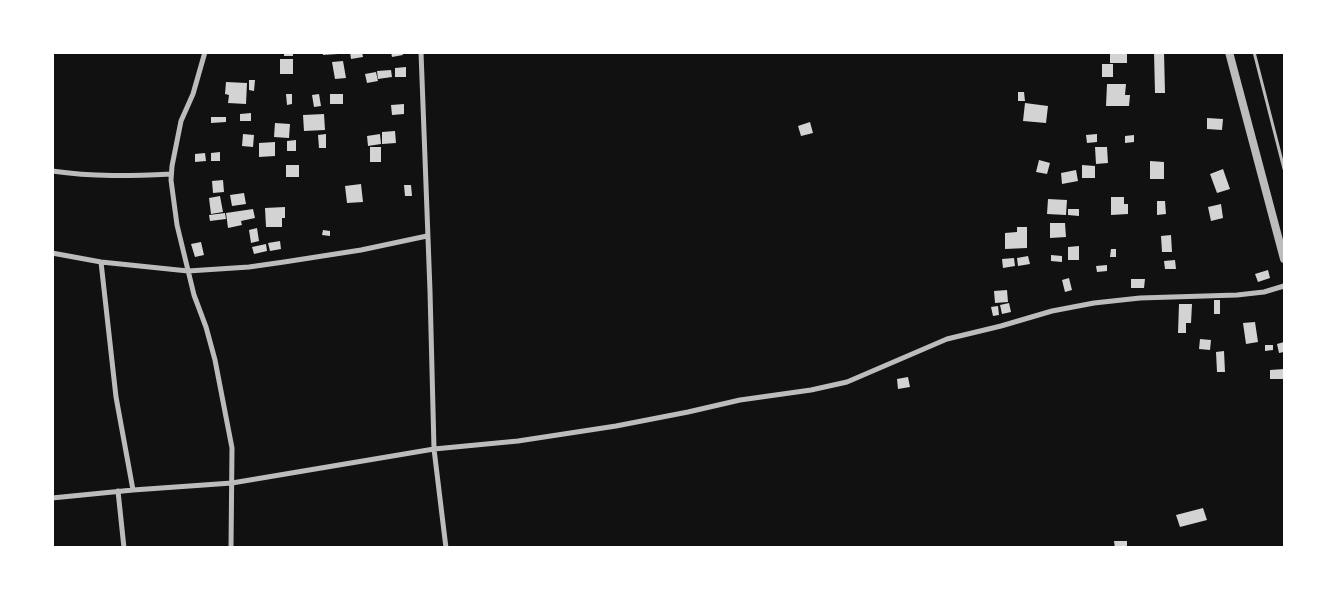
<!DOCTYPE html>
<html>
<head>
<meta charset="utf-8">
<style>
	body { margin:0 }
	#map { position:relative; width:1337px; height:600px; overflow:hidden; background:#111; font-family:"Open Sans",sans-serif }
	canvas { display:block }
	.frame { position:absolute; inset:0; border:54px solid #fff; pointer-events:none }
</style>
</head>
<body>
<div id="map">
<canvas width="1337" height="600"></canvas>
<div class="frame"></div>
</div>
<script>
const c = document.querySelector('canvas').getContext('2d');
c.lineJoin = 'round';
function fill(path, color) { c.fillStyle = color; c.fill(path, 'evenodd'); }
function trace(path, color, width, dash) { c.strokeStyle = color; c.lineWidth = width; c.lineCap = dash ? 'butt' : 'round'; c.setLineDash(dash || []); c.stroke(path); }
fill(new Path2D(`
	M284 52H293V56H284Z
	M323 52H338V54L323 55Z
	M350 52H362L363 57 351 59Z
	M391 52H402L403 55 392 57Z
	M1110 52H1127V63H1110Z
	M1154 52H1164L1165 93H1155Z
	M280 59H293V74H280Z
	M343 61 346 78 335 79 332 62Z
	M1102 64H1113V77H1102Z
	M406 67V77H395V68Z
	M391 70 392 77 378 79 377 71Z
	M376 72 378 81 367 83 365 74Z
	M249 80H255L254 91 249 90Z
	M226 82 247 83 246 104 228 103 229 95 225 94Z
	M1107 84H1126L1125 95H1130L1129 106H1106Z
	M1018 92H1024L1025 101H1018Z
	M286 94H292V104L287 105Z
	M319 94 321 106 314 107 312 95Z
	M330 94H343V104H330Z
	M1025 103 1048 106 1046 123 1023 121Z
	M404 104V114L392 115 391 105Z
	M251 113V121H240V114Z
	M324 114 325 130 304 131 303 115Z
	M211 117H226V122L211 123Z
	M1207 118 1223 119 1222 130 1207 129Z
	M810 122 813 133 801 136 798 126Z
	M275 123 290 124 289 138 274 137Z
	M395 131 396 143 382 144V132Z
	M243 134 254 135 253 147 242 146Z
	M326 134V148H319L318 135Z
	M380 134 381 144 368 146 367 136Z
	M1097 134V142L1087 143 1086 135Z
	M1134 135V142L1125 143V136Z
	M296 140V151H287V141Z
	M275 142V156L259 157V143Z
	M370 147H381V162H370Z
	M1095 147H1107L1108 163 1096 164Z
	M220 152V161H211V153Z
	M205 153 206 161 195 162V154Z
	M1039 160 1050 163 1047 174 1036 172Z
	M1150 161 1164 162V179H1150Z
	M286 165H299V177H286Z
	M1082 165 1095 166V178H1082Z
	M1223 169 1230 189 1217 193 1210 174Z
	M1076 170 1078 181 1062 184 1061 173Z
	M223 180 224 192 213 193 212 181Z
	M361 184 363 202 347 203 345 186Z
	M404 185H411L412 196H405Z
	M244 193 246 204 232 206 230 195Z
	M220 196 223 212 211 214 209 198Z
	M1111 197H1124V204H1128V214L1111 215Z
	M1048 199 1067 200 1066 215 1047 214Z
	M1157 201H1165L1166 214 1157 215Z
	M1221 204 1223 218 1211 221 1208 207Z
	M285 207V218H282V227H266L265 208Z
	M253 209 255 218 241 221 242 225 228 228 226 213Z
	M1068 209H1079V216L1068 215Z
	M225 213 226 219 210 221 209 215Z
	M1050 223H1065L1066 237 1050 238Z
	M1017 227H1027V248L1005 249V233L1017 232Z
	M257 228 259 241 251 243 249 230Z
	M323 230 330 231V236L322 235Z
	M1171 235 1172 252H1162L1161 236Z
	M280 241 281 249 270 251 268 243Z
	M201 242 204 255 195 257 191 244Z
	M266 244 267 251 254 254 252 247Z
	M1079 246V260H1068V247Z
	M1111 249H1116V257H1110Z
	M1051 255 1062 256V262L1051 261Z
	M1028 256 1030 264 1018 266 1017 258Z
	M1014 258 1015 266 1003 268 1002 259Z
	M1175 260 1176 269H1165L1164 261Z
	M1107 265V271L1097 272 1096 266Z
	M1268 270 1270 278 1258 282 1255 274Z
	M1069 278 1072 290 1065 292 1062 280Z
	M1131 279H1145L1144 288H1131Z
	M1007 290 1008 302 995 303 994 291Z
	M1214 300H1220V314H1214Z
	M1009 303 1011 312 1002 314 1000 305Z
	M1179 304H1192L1191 323H1186V333H1178Z
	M998 306 999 315 993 316 991 307Z
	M1255 322 1258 342 1246 344 1243 323Z
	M1200 339 1211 340 1210 350 1199 349Z
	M1284 342V352L1279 353 1277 344Z
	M1265 345H1273V350L1265 351Z
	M1224 351 1225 372H1217L1216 352Z
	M1284 369V379H1270V370Z
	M908 377 910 387 898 389 897 379Z
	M1203 508 1207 520 1180 527 1176 515Z
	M1114 541H1127V548H1115Z`), '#d3d3d3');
trace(new Path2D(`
	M1254 52 1284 169`), '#bcbcbc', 3);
trace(new Path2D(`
	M205 52 193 94 181 121 172 166 171 180 177 225 194 295 206 327 215 360 232 448 231 548
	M421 52 430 291 434 449 446 548
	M52 171C94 177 130 176 171 174
	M52 253 101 262 188 271 249 267 284 262 361 250 427 236
	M101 262 116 397 133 490
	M118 491 124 548
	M52 498 133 490 232 483 434 449 518 441 616 426 688 412 740 400 811 390 847 382 947 339 1001 326 1052 311 1094 303 1140 298 1237 295 1264 292 1284 286`), '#bcbcbc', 5);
trace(new Path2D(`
	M1229 52 1284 259`), '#bcbcbc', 8);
</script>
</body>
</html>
